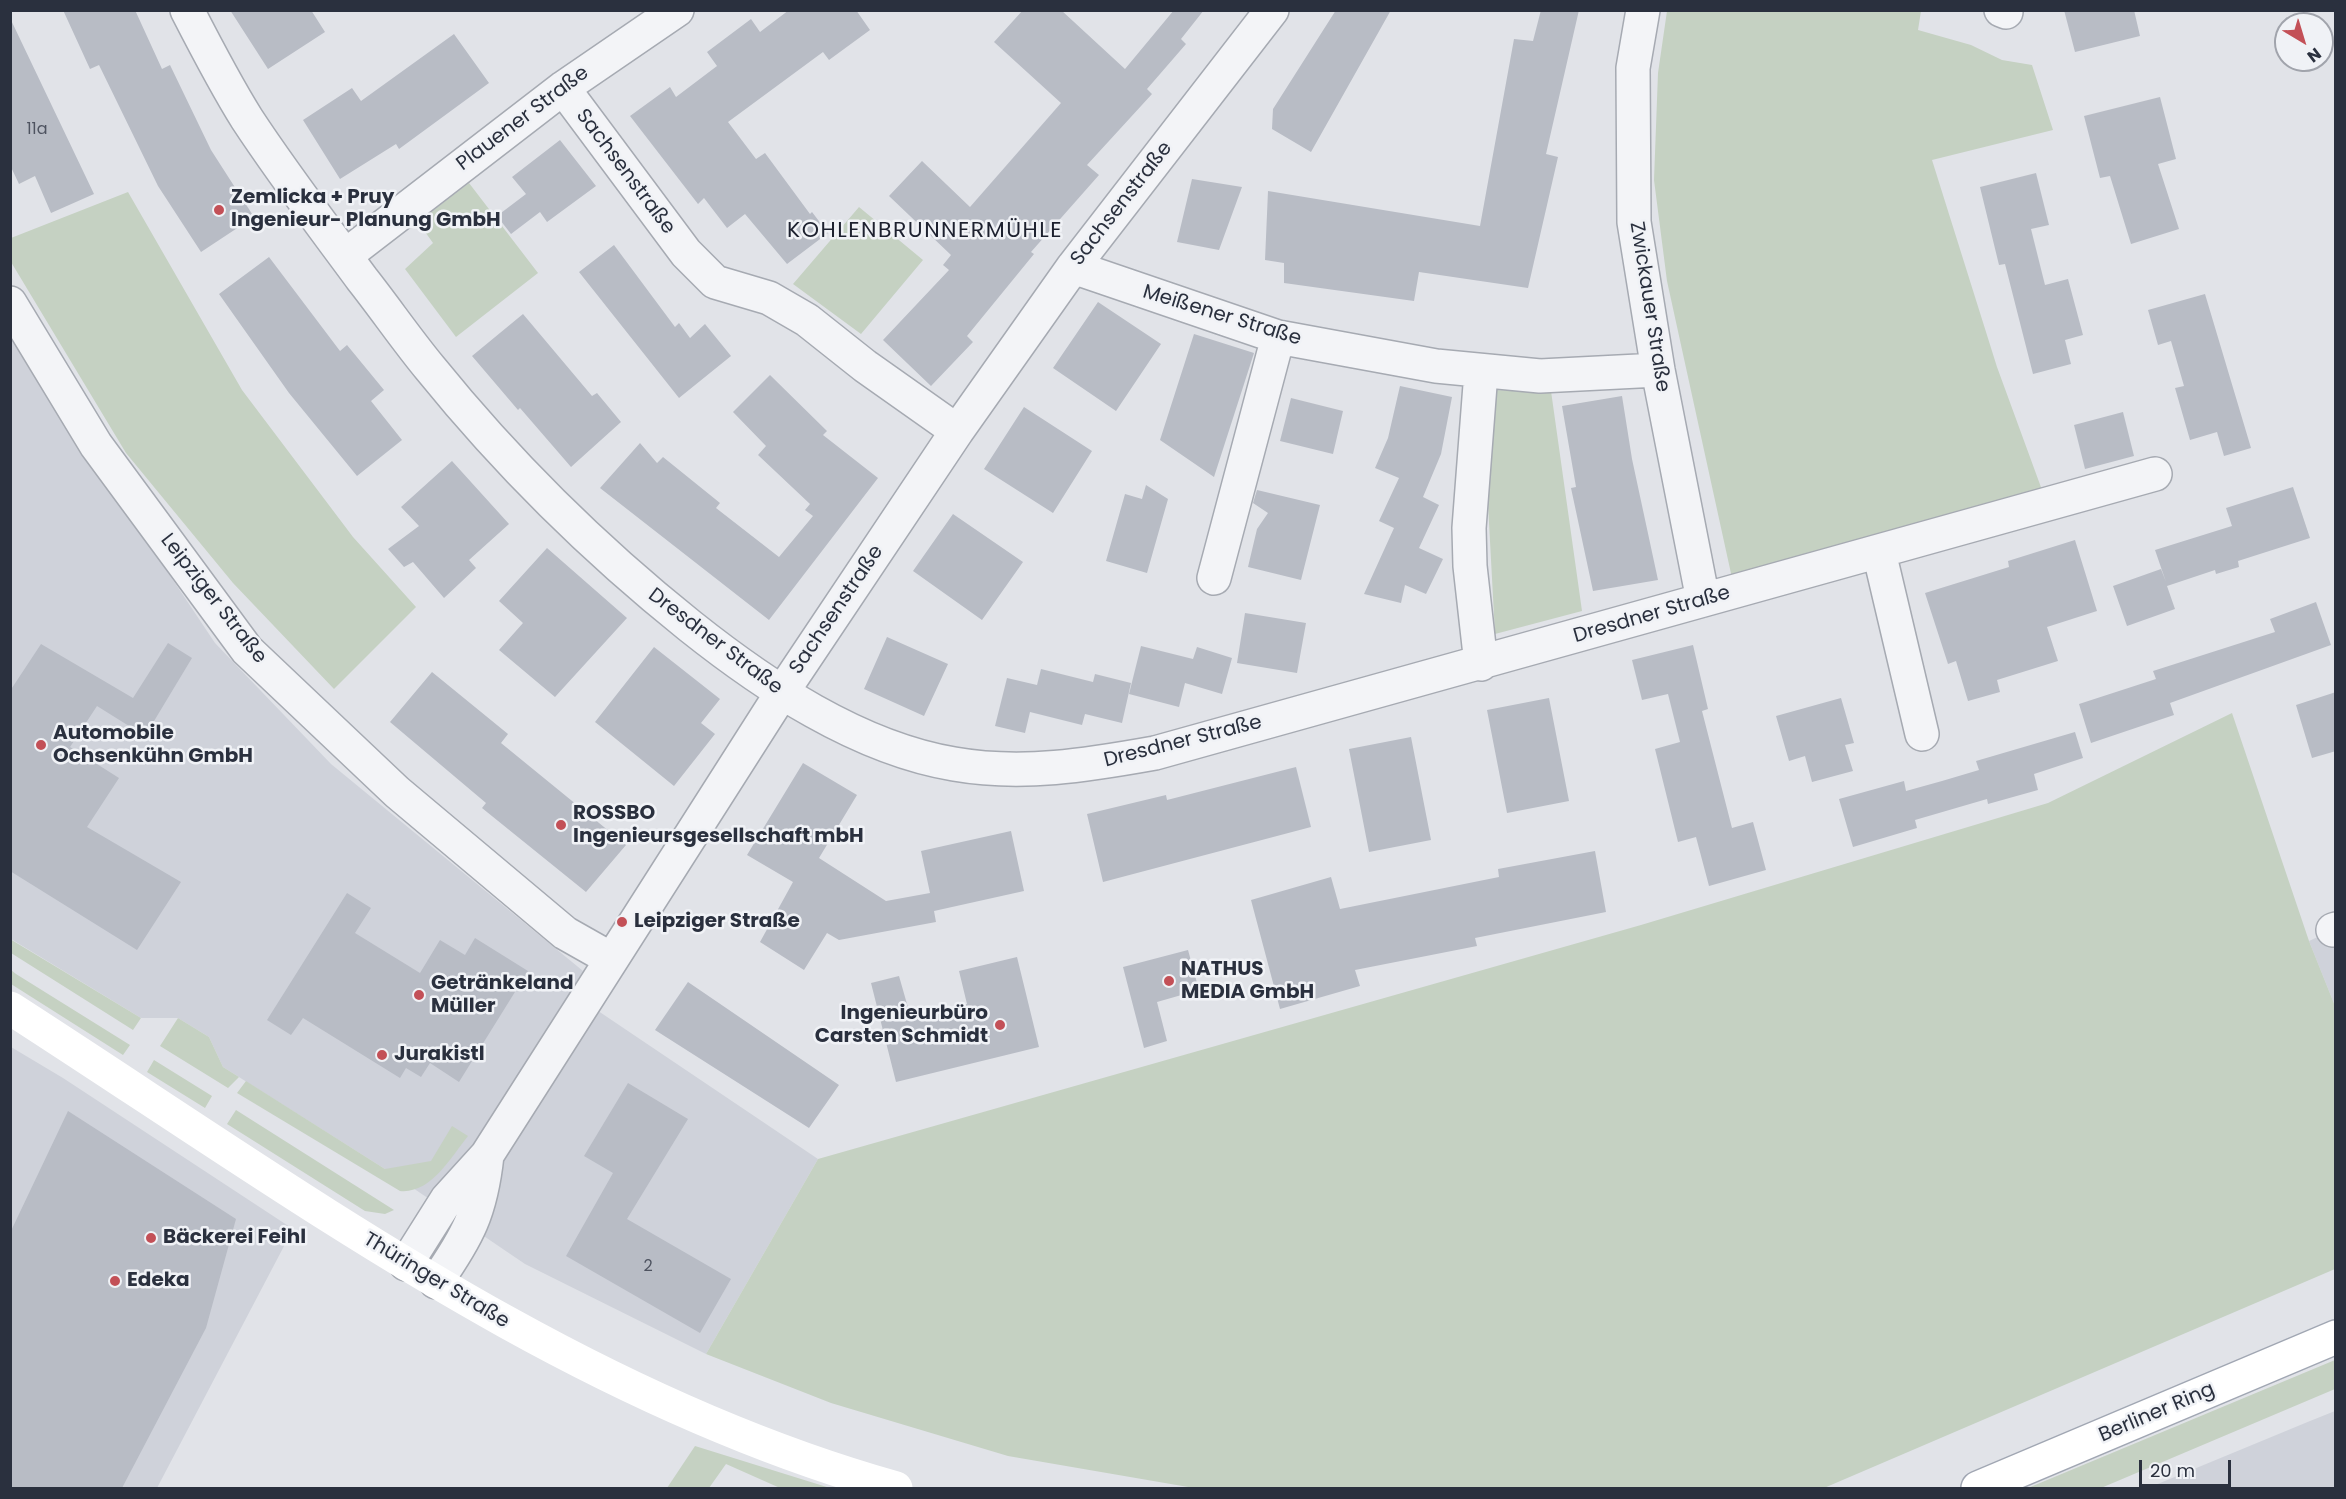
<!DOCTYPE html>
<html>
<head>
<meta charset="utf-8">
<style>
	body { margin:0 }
	#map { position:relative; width:2346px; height:1499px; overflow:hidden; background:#e1e3e8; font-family:Poppins,sans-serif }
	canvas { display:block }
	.frame { position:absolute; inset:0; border:12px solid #2a303e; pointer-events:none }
	.north { position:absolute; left:2274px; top:12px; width:60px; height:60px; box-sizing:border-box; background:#f0f2f6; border:2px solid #a1a4ac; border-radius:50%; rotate:142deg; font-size:16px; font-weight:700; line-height:24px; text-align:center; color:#2a303e }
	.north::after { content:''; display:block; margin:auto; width:21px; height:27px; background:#c35057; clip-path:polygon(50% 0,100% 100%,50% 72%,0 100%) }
	.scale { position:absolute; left:2139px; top:1460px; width:92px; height:27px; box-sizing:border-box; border:3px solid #2a303e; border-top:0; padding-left:8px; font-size:18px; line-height:21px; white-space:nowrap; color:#2a303e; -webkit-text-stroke:4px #f0f2f6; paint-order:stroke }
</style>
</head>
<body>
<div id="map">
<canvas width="2346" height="1499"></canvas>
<div class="frame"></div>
<div class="north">N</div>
<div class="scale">20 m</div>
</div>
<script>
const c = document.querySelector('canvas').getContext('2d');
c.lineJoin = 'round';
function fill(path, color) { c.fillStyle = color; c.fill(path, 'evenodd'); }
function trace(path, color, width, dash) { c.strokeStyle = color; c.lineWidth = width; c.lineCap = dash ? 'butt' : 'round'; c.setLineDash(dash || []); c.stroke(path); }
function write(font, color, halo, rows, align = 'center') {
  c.font = font + ' Poppins,sans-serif'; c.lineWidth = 5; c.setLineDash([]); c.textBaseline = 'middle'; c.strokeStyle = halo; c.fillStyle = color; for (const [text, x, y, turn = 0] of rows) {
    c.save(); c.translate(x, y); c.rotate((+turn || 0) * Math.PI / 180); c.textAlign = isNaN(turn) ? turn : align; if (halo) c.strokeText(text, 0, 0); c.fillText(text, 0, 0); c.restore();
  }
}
fill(new Path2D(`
	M10 327 109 484 215 643 331 764 583 971 570 992 818 1159 706 1354 525 1264 385 1169 223 1067 209 1037 178 1018H141L11 939Z
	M2335 929V1006L2309 941Z
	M11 1047 63 1078 293 1229 157 1488H11Z
	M2335 1411V1488H2148L2310 1421Z`), '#cfd2da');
fill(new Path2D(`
	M1667 11H1921L1918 30 1971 45 2002 60 2032 65 2053 130 1932 160 1997 367 2042 490 1732 578 1667 281 1654 180 1658 73Z
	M469 183 538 273 456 337 405 269 433 243 418 222Z
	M128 192 242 390 353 537 416 607 334 689 233 583 126 453 11 262V238Z
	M859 207 923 260 861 334 793 284Z
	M1489 390 1551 391 1582 611 1495 634 1488 504Z
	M2232 713 2309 941 2335 1006V1269L1824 1488H1194L1008 1456 831 1403 706 1354 818 1159 1641 925 2048 803Z
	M10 939 141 1018 133 1030 11 953Z
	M11 970 16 974 130 1045 123 1055 11 984Z
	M178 1018 209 1037 223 1067 239 1077 228 1088 160 1046Z
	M154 1060 212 1096 205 1108 147 1072Z
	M246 1081 385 1169 431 1161 452 1126 468 1136C451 1157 431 1194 400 1191L237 1093Z
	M236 1110 394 1210 385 1214 365 1211 227 1124Z
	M2335 1360V1389L2101 1488H2028Z
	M695 1446 830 1488H780L726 1464 709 1488H667Z`), '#c5d1c2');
fill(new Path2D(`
	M63 10H135L162 69 170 65 211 150 254 217 201 252 158 186 99 65 90 69Z
	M230 10H311L325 32 268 69Z
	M789 10H856L870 30 829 60 823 52 728 122 756 159 765 153 810 214 812 212 828 233 787 264 745 214 727 228 704 198 698 204 630 116 670 87 676 97 717 66 707 52 751 19 760 32Z
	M1023 10H1061L1125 69 1174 10H1204L1181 39 1186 44 1147 89 1152 94 1087 165 1099 175 1031 252 1034 254 967 336 973 342 931 386 883 340 949 270 943 265 951 255 889 196 922 161 970 207 1061 103 994 42Z
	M1336 10H1391L1311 152 1272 129 1273 109Z
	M1541 10H1579L1546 154 1558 157 1528 288 1419 272 1414 301 1284 283V263L1265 260 1268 191 1480 226 1514 39 1533 41Z
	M2064 10H2134L2140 36 2075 52Z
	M10 18 94 194 51 213 35 176 19 184 10 165Z
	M454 34 489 83 399 149 396 144 340 179 303 120 352 88 361 101Z
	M2160 97 2176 159 2158 164 2179 229 2131 244 2110 176 2100 178 2084 116Z
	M560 140 596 186 547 222 540 212 511 234 497 216 526 194 512 177Z
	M2036 173 2049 225 2031 229 2045 285 2068 279 2083 335 2065 340 2071 364 2033 374 2005 264 1999 265 1980 187Z
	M1192 179 1242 187 1219 250 1177 242Z
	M614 245 675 327 679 323 690 338 705 324 731 356 679 398 579 272Z
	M269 257 340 351 347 345 384 390 371 401 402 440 357 476 289 393 219 294Z
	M2205 294 2251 448 2224 456 2217 432 2190 440 2175 388 2184 386 2171 341 2158 345 2148 310Z
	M1098 302 1161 344 1116 411 1053 368Z
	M523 314 592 396 597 393 621 422 571 467 520 408 518 410 472 356Z
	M1194 334 1254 353 1214 477 1160 440Z
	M770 375 827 431 823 435 878 478 769 620 600 488 640 443 657 463 663 457 720 503 716 508 779 557 813 516 805 510 810 504 758 455 766 446 733 412Z
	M1400 386 1452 397 1441 454 1423 497 1439 505 1419 548 1443 559 1426 594 1405 585 1401 603 1364 594 1394 528 1379 521 1399 478 1375 468 1388 438Z
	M1622 396 1632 459 1658 580 1593 591 1571 488 1576 487 1562 406Z
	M1291 398 1343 411 1333 454 1280 441Z
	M1024 407 1092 451 1053 513 984 469Z
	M2123 412 2134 456 2085 469 2074 425Z
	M452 461 509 524 469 560 476 568 444 598 413 562 404 567 388 549 419 526 401 507Z
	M1146 485 1168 499 1147 573 1106 561 1125 494 1142 499Z
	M2293 487 2310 538 2238 561 2239 567 2216 574 2215 570 2167 586 2175 609 2127 626 2113 586 2161 569 2166 582 2155 550 2232 526 2226 508Z
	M1257 490 1320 505 1301 580 1248 567 1257 529 1268 513 1253 503Z
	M953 514 1023 562 982 620 913 571Z
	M2075 540 2097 611 2047 627 2058 661 1997 680 2000 692 1968 701 1956 661 1948 664 1925 593 2009 567 2008 561Z
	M547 548 627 618 555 697 499 650 523 623 499 601Z
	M2316 602 2331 645 2170 703 2174 715 2091 743 2079 704 2156 679 2153 671 2275 632 2270 619Z
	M1245 613 1306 623 1297 673 1237 663Z
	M887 637 948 664 924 716 864 689Z
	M168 643 192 658 145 736 97 706 70 747 119 778 87 827 181 882 137 950 10 871V691L41 644 133 698Z
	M1693 645 1708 709 1702 711 1732 828 1753 822 1766 870 1709 886 1696 837 1678 842 1655 749 1680 742 1668 694 1642 700 1632 660Z
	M1141 646 1193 659 1197 647 1232 658 1222 694 1185 683 1179 707 1129 694Z
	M654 647 720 699 701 723 715 734 674 786 595 722Z
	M1041 669 1093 682 1095 674 1131 683 1122 723 1085 714 1082 725 1030 712 1025 733 995 726 1007 678 1037 685Z
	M432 672 508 734 501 743 626 845 586 892 482 808 486 803 390 722Z
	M2336 692V751L2312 758 2296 705Z
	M1549 698 1569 801 1507 813 1487 710Z
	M1841 698 1854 743 1845 745 1853 771 1812 782 1805 756 1789 761 1776 716Z
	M2075 732 2083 758 2034 774 2038 790 1988 804 1987 799 1915 820 1917 828 1853 847 1839 799 1904 781 1906 791 1942 781 1979 770 1976 761Z
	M1411 737 1431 840 1369 852 1349 749Z
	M803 763 857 795 819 858 886 901 930 893 921 851 1011 831 1024 891 934 911 936 922 839 940 827 933 804 970 760 942 793 882 747 855Z
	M1296 767 1311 827 1103 882 1087 814 1166 795 1167 800Z
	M1595 851 1606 912 1475 938 1477 946 1355 970 1360 986 1280 1009 1251 900 1331 877 1340 909 1499 877 1498 869Z
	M347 893 371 908 355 933 420 973 440 940 465 955 475 938 528 971 459 1082 430 1063 421 1077 406 1068 400 1078 303 1018 291 1035 267 1020Z
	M1188 950 1199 990 1157 1002 1167 1041 1144 1048 1123 967Z
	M1017 957 1039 1047 896 1082 871 983 899 976 911 1018 967 1004 959 971Z
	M688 982 839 1085 809 1128 655 1030Z
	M628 1083 688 1119 627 1219 731 1279 700 1333 566 1256 613 1173 584 1156Z
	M68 1111 236 1219 206 1328 122 1488H10V1233Z`), '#b8bcc5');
const street = new Path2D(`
	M187 10C206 47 225 84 247 119 283 174 323 226 362 279 385 308 406 339 430 368 506 462 595 550 690 626 764 685 858 748 954 764 1022 776 1088 765 1155 753L2155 474
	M1643 10 1633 68 1634 222 1658 370 1703 600
	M2001 10 2006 12
	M563 88 686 253 715 282 769 298 807 320 865 366 957 431
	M345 256 563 88 677 10
	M1073 267 1278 337 1436 366 1540 376 1658 370
	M10 303 96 445 247 650 397 792 565 933 611 959
	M1481 372 1469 528 1470 566 1481 664
	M1879 552 1922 734
	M1214 578 1278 337
	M2333 930 2336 929
	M406 1264 447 1199 487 1155 781 694 957 431 1073 267 1272 10
	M436 1282C468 1236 481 1212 487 1155`);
const primary = new Path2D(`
	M1978 1488 2336 1337`);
trace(street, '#a6aab2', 36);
trace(primary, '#a1a7b3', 36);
trace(street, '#f3f4f7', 33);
trace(new Path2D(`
	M10 1008C293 1190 568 1396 896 1488`), '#fff', 33);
trace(primary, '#fff', 33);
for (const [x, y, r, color] of [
	[219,210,6,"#c35057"],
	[41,745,6,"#c35057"],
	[561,825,6,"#c35057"],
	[622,922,6,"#c35057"],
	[1169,981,6,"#c35057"],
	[419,995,6,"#c35057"],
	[1000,1025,6,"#c35057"],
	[382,1055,6,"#c35057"],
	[151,1238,6,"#c35057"],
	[115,1281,6,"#c35057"]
]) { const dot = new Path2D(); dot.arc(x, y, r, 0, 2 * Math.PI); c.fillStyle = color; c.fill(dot); trace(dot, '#f0f2f6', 2); }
write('16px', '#4e5360', null, [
	["11a",37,130],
	["2",648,1267]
]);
write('20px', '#2a303e', '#f0f2f6', [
	["Plauener Straße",523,119,-37],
	["Sachsenstraße",625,172,53],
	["Sachsenstraße",1122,204,-52],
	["Zwickauer Straße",1649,307,81],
	["Meißener Straße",1222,316,17],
	["Leipziger Straße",213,599,52],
	["Sachsenstraße",837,610,-56],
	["Dresdner Straße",1652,615,-16],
	["Dresdner Straße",715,642,37],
	["Dresdner Straße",1183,742,-14],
	["Thüringer Straße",436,1281,31],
	["Berliner Ring",2157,1413,-23]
]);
write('bold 20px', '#2a303e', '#f0f2f6', [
	["Zemlicka + Pruy",231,198],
	["Ingenieur- Planung GmbH",231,221],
	["Automobile",53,734],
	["Ochsenkühn GmbH",53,757],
	["ROSSBO",573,814],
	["Ingenieursgesellschaft mbH",573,837],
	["Leipziger Straße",634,922],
	["NATHUS",1181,970],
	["MEDIA GmbH",1181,993],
	["Getränkeland",431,984],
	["Müller",431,1007],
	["Ingenieurbüro",988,1014,"right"],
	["Carsten Schmidt",988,1037,"right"],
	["Jurakistl",394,1055],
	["Bäckerei Feihl",163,1238],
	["Edeka",127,1281]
], 'left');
c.letterSpacing = '1.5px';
write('22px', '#1d212f', '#f0f2f6', [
	["KOHLENBRUNNERMÜHLE",925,231]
]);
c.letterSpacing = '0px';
</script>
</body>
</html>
